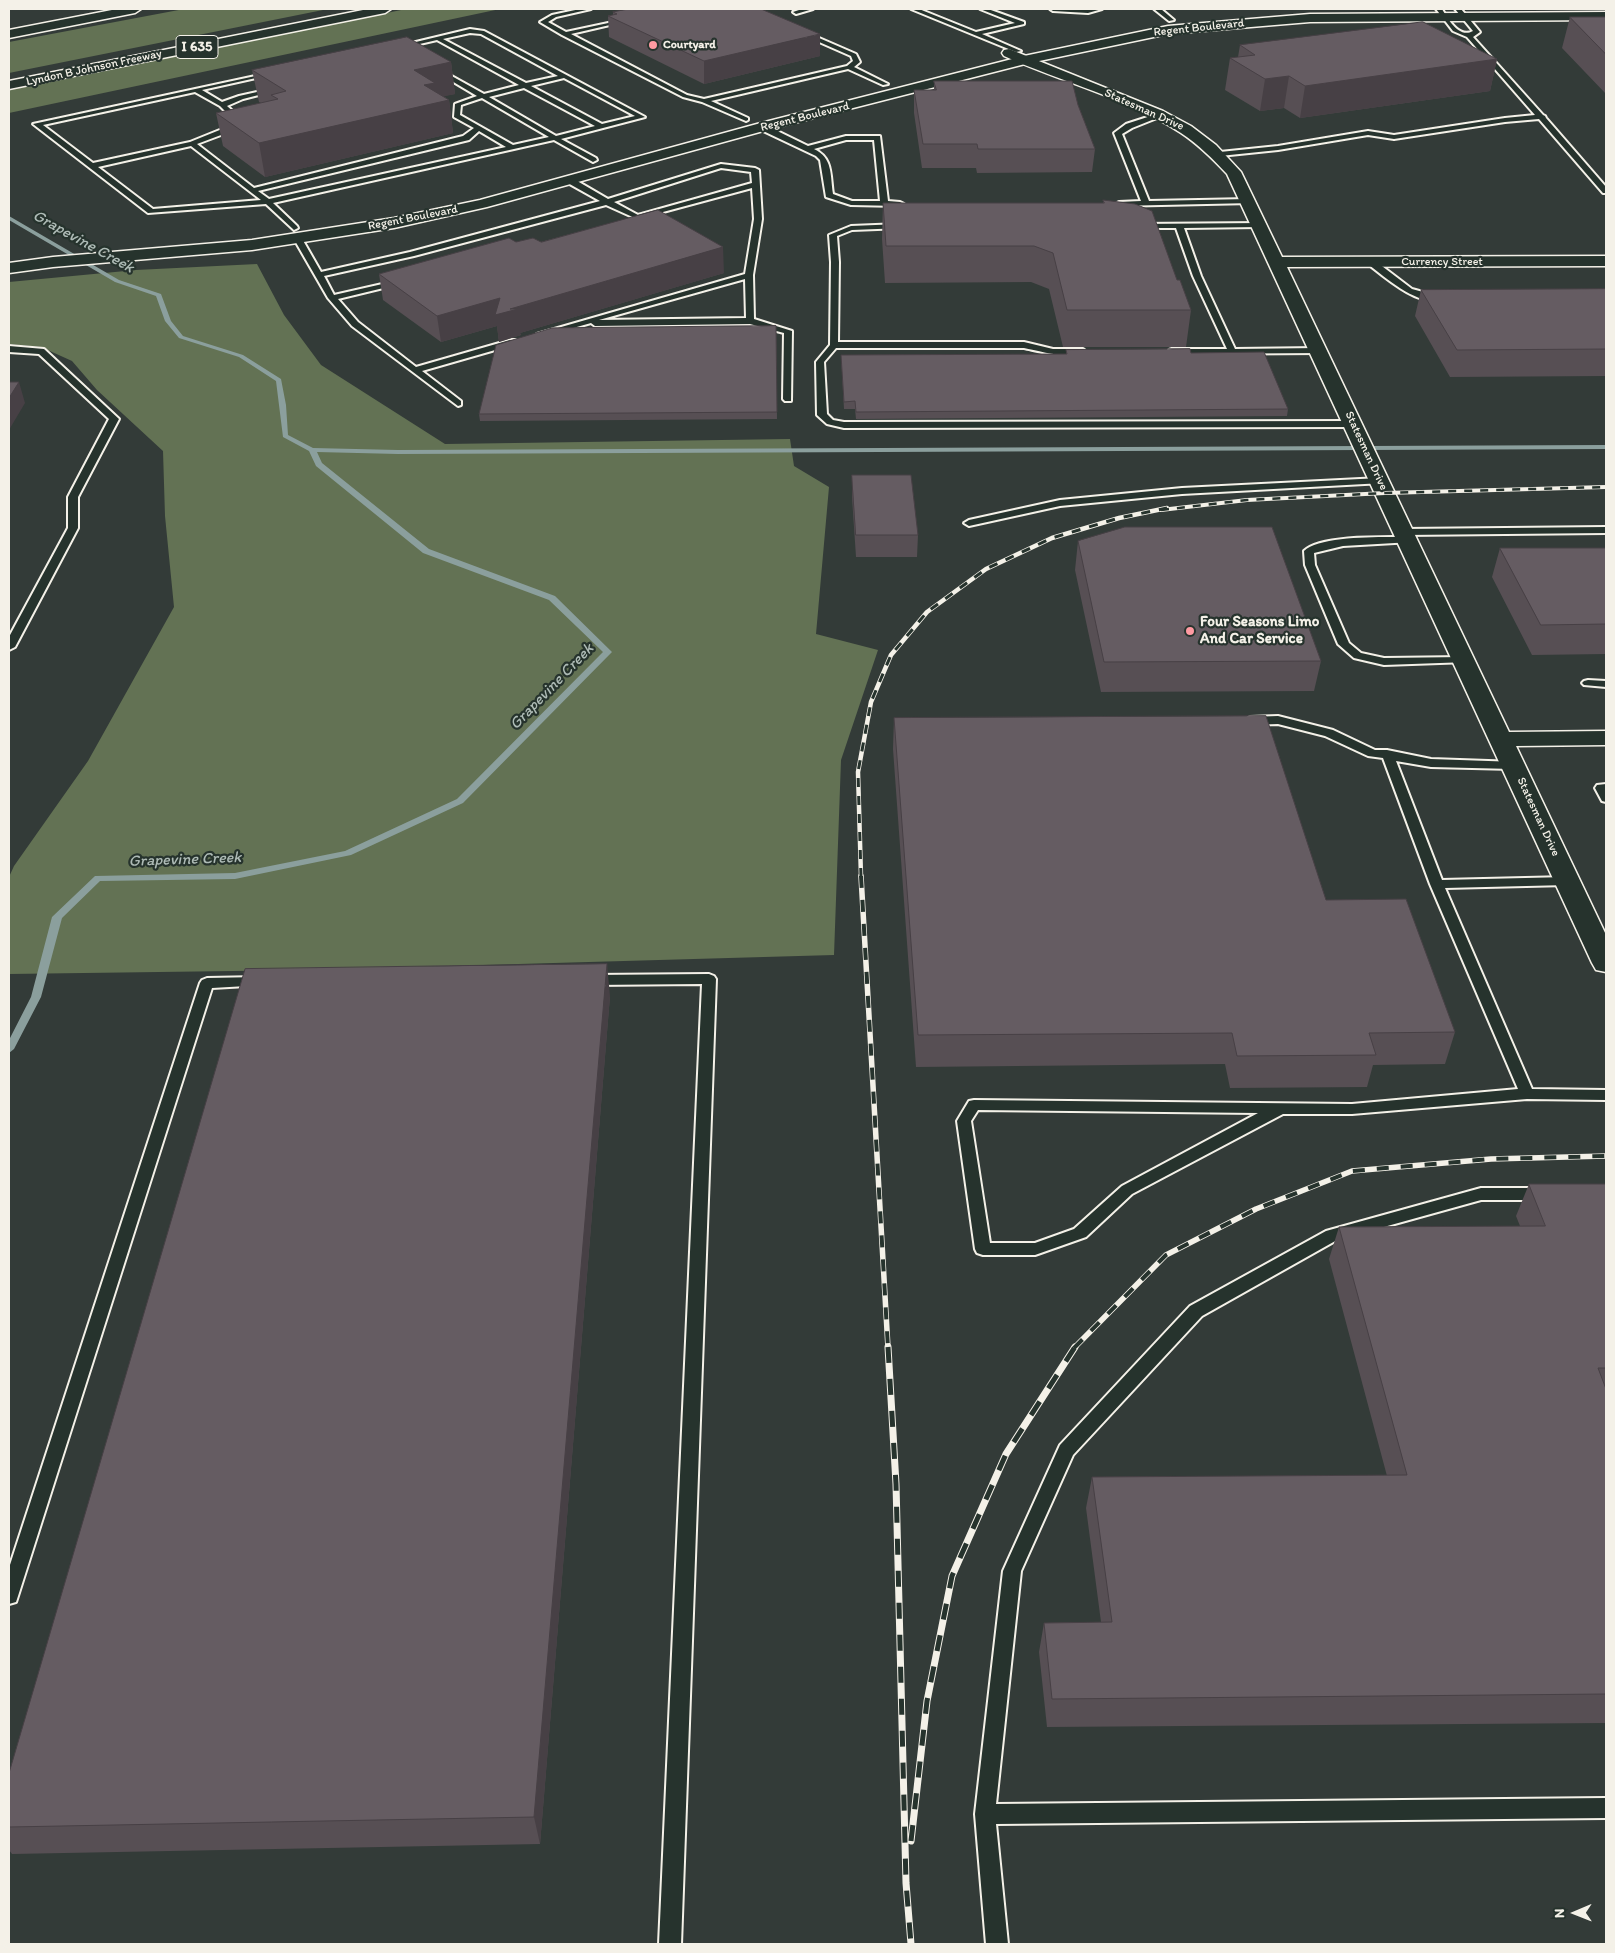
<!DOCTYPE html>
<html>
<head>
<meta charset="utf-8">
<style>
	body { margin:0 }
	#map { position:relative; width:1615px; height:1953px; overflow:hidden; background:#333b38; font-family:Itim,sans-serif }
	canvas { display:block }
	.frame { position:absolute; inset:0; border:10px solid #f4f1e8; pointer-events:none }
	.north { position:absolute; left:1550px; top:1888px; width:50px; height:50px; -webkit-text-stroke:4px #26332d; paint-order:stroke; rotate:269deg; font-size:14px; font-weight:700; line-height:20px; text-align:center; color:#f4f1e8 }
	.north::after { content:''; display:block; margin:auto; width:18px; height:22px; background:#f4f1e8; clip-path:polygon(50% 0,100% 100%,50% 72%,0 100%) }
</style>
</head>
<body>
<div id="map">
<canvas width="1615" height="1953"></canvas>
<div class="frame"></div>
<div class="north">N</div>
</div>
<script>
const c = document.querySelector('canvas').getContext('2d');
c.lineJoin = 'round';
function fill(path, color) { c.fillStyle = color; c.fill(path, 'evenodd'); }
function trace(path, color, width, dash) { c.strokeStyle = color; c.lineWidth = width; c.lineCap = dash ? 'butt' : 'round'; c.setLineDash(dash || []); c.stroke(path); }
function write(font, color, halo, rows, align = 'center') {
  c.font = font + ' Itim,sans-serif'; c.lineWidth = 4.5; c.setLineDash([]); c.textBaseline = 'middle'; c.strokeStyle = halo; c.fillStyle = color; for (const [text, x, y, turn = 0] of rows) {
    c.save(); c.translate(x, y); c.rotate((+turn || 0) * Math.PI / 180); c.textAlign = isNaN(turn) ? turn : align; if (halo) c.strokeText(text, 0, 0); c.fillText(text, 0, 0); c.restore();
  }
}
fill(new Path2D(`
	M184 9H328L9 73V42Z
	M406 9H500L9 113V90Z
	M257 264 284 315 321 365 445 444 790 439 794 466 829 487 816 634 878 650 841 760 834 955 309 970 9 974V877L14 866 88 761 174 607 165 516 163 451 97 390 72 361 41 347 9 344V282L136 270Z`), '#637254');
fill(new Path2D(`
	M9 216 119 280 161 294 171 321 183 336 243 355 281 379 286 405 288 435 313 448 398 450 1606 445V449L398 454 317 452 322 463 429 549 555 596 612 652 463 803 351 855 235 879 100 881 62 918 41 997 14 1049 9 1053V1040L31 997 52 917 95 876 235 873 345 851 457 799 603 652 549 600 423 553 316 466 309 451 283 437 276 381 239 357 179 338 165 321 156 296 115 282 9 220Z`), '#8b9f9d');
const service = new Path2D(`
	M580 9H591L556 17 548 22 566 32 627 19V21L571 34 687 95 704 99 847 66 853 61 851 56 801 34V32L803 31 856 54 860 62 854 67 888 84 883 85 848 69 711 101 748 118V120L746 121 702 102 683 97 562 35 540 22 552 15Z
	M802 9H813L796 14 793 12Z
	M911 9H919L976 32 1015 23 980 9H988L1024 22V24L982 34 1021 51 1016 52Z
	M1050 9H1102L1088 13 1053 11Z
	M1154 9H1161L1174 20 1169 21Z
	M1436 9H1442C1448 19 1459 39 1473 31L1455 9H1461L1480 32 1473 37 1543 115 1545 116 1546 118 1606 187V193H1603L1539 119 1505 122 1394 139 1368 135 1278 150 1220 156 1216 154 1220 152 1278 146 1368 131 1394 135 1505 118 1535 115 1467 37 1453 31Z
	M470 29 484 31 645 117 561 139 596 158 597 160 593 162 554 140 273 203 297 226 298 228 294 230 266 204 148 213 33 124 274 72V74L202 90 222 102 239 96 275 88 278 90 243 99 227 106 245 122V126L197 144 254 188 463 136 474 128 454 117 455 104 477 96 435 71V69H439L484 94 519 85 437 40 398 49 395 47ZM470 33 481 34 558 76 526 83 443 39ZM564 78 635 116 602 124 531 86ZM524 88 595 126 556 136 489 97ZM195 92 220 106 237 123 190 142 93 163 43 125ZM482 98 549 137 513 145 460 115 461 105ZM479 131 506 147 269 199 258 191 469 140ZM191 146 261 200 153 209 98 167Z
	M1160 113 1164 115 1162 116 1132 128 1122 134 1149 201 1249 199 1253 201 1252 203 1116 206 1115 204 1119 202 1141 201 1114 133 1126 124Z
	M759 125H765L808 146 846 136H880L888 201 900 202 904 204 900 206 851 205 826 197 820 160 816 156 759 129ZM846 140H874L880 201H852L833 194C830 174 833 158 814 149Z
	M721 164 755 168 759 170 762 219 753 275 754 319 792 331 791 401H785L783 399 784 333 750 324 595 326 591 323 541 337 537 334 745 274 754 219 752 188 637 219 606 205 414 256 324 276 334 295 400 280V284L338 299 358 322 416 367 510 340H516V344L422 371 461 401V405L458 406 352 326 328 298 294 239 301 237 321 272 410 252 600 201 566 182V178H572L608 199ZM721 168 751 172 752 183 638 215 614 202ZM745 279 746 318 599 320Z
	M1263 223V227H1260L1184 228 1201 276 1235 349 1319 348 1322 349V353L1169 354V350L1172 349H1227L1193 276 1176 228H1136V224Z
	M900 224H903V228L852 230 837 236 839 262 838 342H1024L1053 349H1083L1087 352C1075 361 1039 351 1024 348H836L824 362 827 414 833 420 844 422 1353 421 1358 424 1353 427 844 428 827 424 817 415 816 362 830 345 831 262 829 235 851 226Z
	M1368 260H1374L1412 289 1441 297C1423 311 1382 275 1368 264Z
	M9 346 44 349 119 419 78 497V528L15 647 9 650V637L68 528V497L109 419 39 354 9 352Z
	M1380 478 1385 481 1383 483 1182 494 1060 506 969 526 964 523 969 520 1060 500 1182 488Z
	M1606 527V533L1404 535 1399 532 1404 529Z
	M1408 537 1412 538 1413 540 1412 542 1343 546 1314 553 1315 565 1349 643 1361 653 1384 658 1464 657 1468 658 1470 660 1468 662 1384 665 1354 658 1338 644 1305 565 1304 551C1320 535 1385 537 1408 537Z
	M1588 680 1606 681V687L1584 685 1582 683 1584 681Z
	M1278 716 1333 730 1375 750H1387L1431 759 1517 762 1519 765 1517 768 1513 769 1431 767 1396 761 1442 880 1567 877 1574 881 1567 885 1445 888 1532 1089 1606 1090V1100L1527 1099 1352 1114H1283L1132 1194 1086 1237 1035 1255H983L977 1253 975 1249 957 1121 969 1101 974 1100 1352 1104 1518 1089 1430 884 1383 758 1368 756 1325 736 1278 724 1250 725 1244 721 1250 717ZM978 1110 1258 1113 1122 1186 1074 1229 1035 1243H990L971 1121Z
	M1606 784V802L1602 801 1595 788 1597 785Z
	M709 974 714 976 716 979 681 1944H659L702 984 591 985 586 983 584 980 586 977 591 975Z
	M259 977 264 979 266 982 264 985 212 988 18 1596 16 1602 9 1604V1568L200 983 202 980 207 978Z
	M1481 1188H1543L1548 1190 1551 1194 1548 1198 1543 1200H1481L1337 1240 1202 1316 1073 1455 1021 1571 996 1804 1606 1798V1818L996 1824 1008 1944H986L975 1814 1003 1571 1060 1445 1190 1306 1326 1231Z`);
const minor = new Path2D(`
	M1009 49 1163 111 1191 126 1216 145 1241 172 1282 257 1606 256V266L1287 267 1509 732 1606 731V745L1516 746 1606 935V972L1596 970 1592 963 1227 174C1213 159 1199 145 1181 133 1130 99 1061 82 1004 56L1002 53 1004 50Z`);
const tertiary = new Path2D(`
	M1606 12V20L1310 22 1168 34 1025 64 767 130 487 207 394 228 252 250 53 267 9 273V263L53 257 252 240 394 218 480 200 757 124 1024 56 1168 26 1310 14Z`);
const motorway = new Path2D(`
	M117 9H141L135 13 9 38V30Z
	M368 9H391L385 13 9 89V81Z`);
trace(service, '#f4f1e8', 4);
trace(minor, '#f4f1e8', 3);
trace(tertiary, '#f4f1e8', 3);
trace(motorway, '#f4f1e8', 3);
fill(service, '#26332d');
fill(minor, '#26332d');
fill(tertiary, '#26332d');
fill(motorway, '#26332d');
const railFar3 = new Path2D(`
	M1161 510 1247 500 1385 493 1606 487`);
const railFar2 = new Path2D(`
	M861 877 858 772 871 702 891 655 927 612 986 569 1052 538 1119 518 1167 508`);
const railFar1 = new Path2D(`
	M861 876 888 1348
	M1074 1348 1166 1255 1256 1209 1352 1171 1491 1159 1606 1156`);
const rail = new Path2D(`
	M888 1347 896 1484 906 1883 911 1944
	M911 1841 927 1701 952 1576 1006 1454 1075 1347`);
trace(railFar3, '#f4f1e8', 4);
trace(railFar2, '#f4f1e8', 4.5);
trace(railFar1, '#f4f1e8', 5.5);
trace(rail, '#f4f1e8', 7);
trace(railFar3, '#26332d', 2.5, [8]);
trace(railFar2, '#26332d', 3, [9]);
trace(railFar1, '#26332d', 4, [12]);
trace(rail, '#26332d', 5, [16]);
fill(new Path2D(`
	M613 12 820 56 704 84 609 37 608 16 613 15Z
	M1570 17H1606V94L1562 48Z
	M1240 45 1497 59 1490 91 1300 118 1284 108 1260 111 1225 90 1230 58 1238 57Z
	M451 62 455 94 443 96 449 100 453 133 265 177 223 146 216 113 261 103 259 102 252 70Z
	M934 81 1078 105 1095 149 1092 172 977 173 976 168H922L914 113V90H934Z
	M1103 200 1177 280 1191 310 1186 347H1063L1049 289 1031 282 885 283 882 239 883 203H1103Z
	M516 242H541L724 273 520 333 521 335 499 342 497 326 441 342 383 300 379 274Z
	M1606 289V376L1450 377 1415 316 1421 290Z
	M776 326 777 419 480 421 479 414Z
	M1066 350 1191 353 1288 409 1287 416 856 419 855 409H844L841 355 1066 354Z
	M852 475 918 535 917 557H856L852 497Z
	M1078 541 1321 661 1314 691 1101 692 1075 570Z
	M1500 548H1606V654L1532 655 1492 577Z
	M894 718 1326 900 1455 1032 1445 1064 1373 1065 1367 1087 1230 1088 1225 1064 916 1067 893 749Z
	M610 996 540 1844 12 1854 9 1850V1773Z
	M1529 1184H1606V1723L1047 1727 1039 1652 1044 1623 1101 1622 1086 1508 1092 1477 1387 1476 1329 1259 1339 1227 1520 1226 1516 1216Z`), '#574f54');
fill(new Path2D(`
	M820 34V56L704 84V61Z
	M1497 59 1490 91 1300 118 1305 86Z
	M451 62 455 94 437 98 449 100 453 133 265 177 259 143 414 70Z
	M1289 76 1284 108 1260 111 1265 79Z
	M723 247 724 273 520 333 521 335 499 342 497 326 441 342 437 316 500 298 510 309Z
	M19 382 25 403 9 430V398Z
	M607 964 610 996 540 1844 534 1817Z`), '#474045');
const building = new Path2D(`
	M629 9H761L820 34 704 61 608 16 617 14 613 12Z
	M1570 17H1606V54Z
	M1423 22 1497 59 1305 86 1289 76 1265 79 1230 58 1255 55 1240 45Z
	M407 37 451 62 414 70 435 83 424 85 449 100 259 143 216 113 278 99 271 95 286 91 252 70Z
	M934 81H1072L1078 105 1095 149H978L977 144H923L914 90H936Z
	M1103 200 1135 204 1152 211 1177 280H1180L1191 310H1067L1053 253 1034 246H886L883 203H1104Z
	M658 210 723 247 510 309H518L495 315 500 298 437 316 379 274 509 238 516 242 533 238 541 242Z
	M1606 289V349L1457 350 1421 290Z
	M776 326 777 412 479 414 496 345 552 328Z
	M1190 349 1191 353 1264 352 1288 409 856 412 855 401 844 402 841 355 1067 354 1066 350Z
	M9 382H19L9 398Z
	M852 475H911L918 535H856Z
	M1125 527H1272L1321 661 1104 662 1078 541Z
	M1500 548H1606V624L1541 625Z
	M1266 716 1326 900 1406 899 1455 1032 1369 1033 1376 1055 1237 1056 1232 1033 918 1035 894 718Z
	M607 964 534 1817 9 1827V1773L245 969Z
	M1529 1184H1606V1368H1598L1606 1389V1694L1052 1699 1044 1623 1112 1622 1092 1477 1407 1475 1339 1227 1545 1226Z`);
fill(building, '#655c62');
trace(building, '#474045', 1);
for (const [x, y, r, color] of [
	[653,45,5,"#ff9aa2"],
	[1190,631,5,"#ff9aa2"]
]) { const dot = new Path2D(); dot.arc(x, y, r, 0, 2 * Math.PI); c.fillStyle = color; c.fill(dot); trace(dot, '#26332d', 2); }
write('12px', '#f4f1e8', '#26332d', [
	["Regent Boulevard",1199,28,-6],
	["Lyndon B Johnson Freeway",94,68,-12],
	["Statesman Drive",1144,110,24],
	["Regent Boulevard",805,117,-14],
	["Regent Boulevard",413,218,-11],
	["Currency Street",1442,262],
	["Statesman Drive",1366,451,65],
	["Statesman Drive",1538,817,65]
]);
write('bold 12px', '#f4f1e8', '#26332d', [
	["Courtyard",663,45]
], 'left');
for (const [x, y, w] of [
	[197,47,42]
]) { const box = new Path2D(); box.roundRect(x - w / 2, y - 11.5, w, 23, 4); c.fillStyle = '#26332d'; c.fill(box); trace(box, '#f4f1e8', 1); }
write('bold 14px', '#f4f1e8', null, [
	["I 635",197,47]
]);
write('bold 15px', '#f4f1e8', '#26332d', [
	["Four Seasons Limo",1200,622],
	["And Car Service",1200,639]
], 'left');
write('italic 16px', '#aebbb6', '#26332d', [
	["Grapevine Creek",83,242,29],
	["Grapevine Creek",552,687,-46],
	["Grapevine Creek",185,860,-2]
]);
</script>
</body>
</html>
